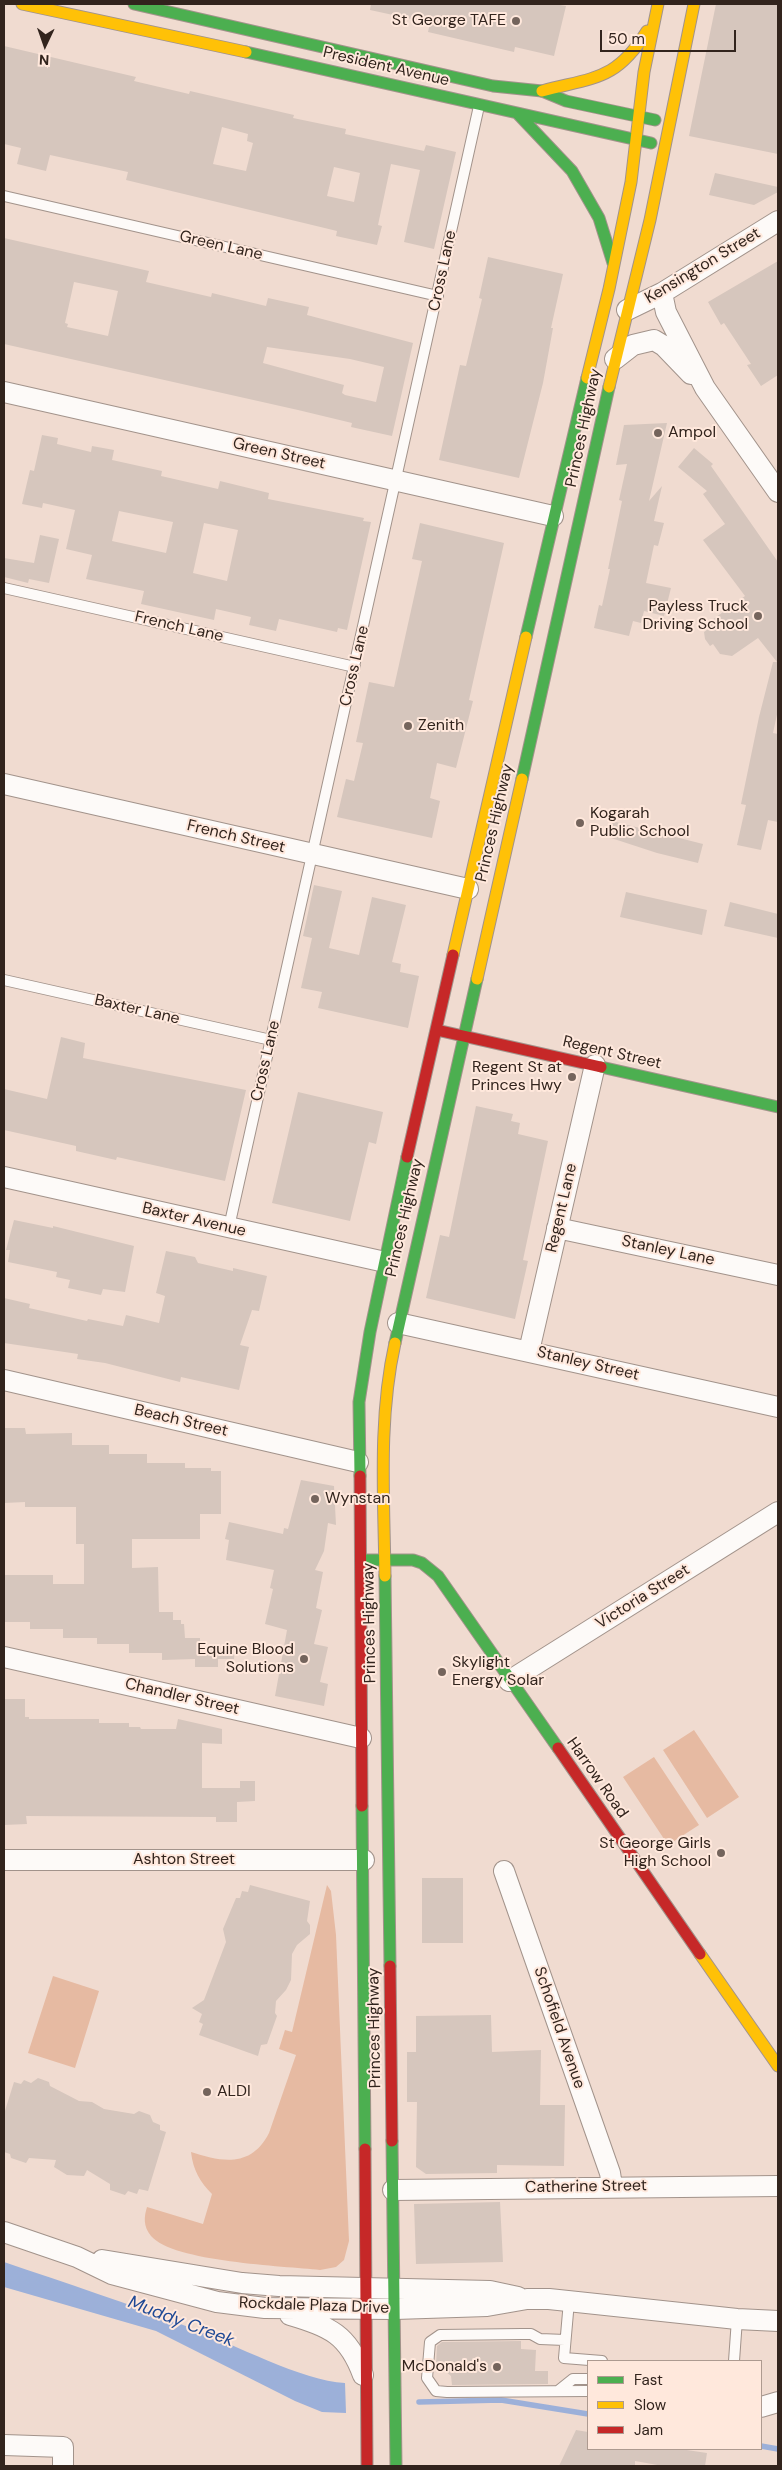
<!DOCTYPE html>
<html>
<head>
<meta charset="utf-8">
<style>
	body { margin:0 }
	#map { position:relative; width:782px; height:2470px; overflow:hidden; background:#f0dbd0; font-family:"DM Sans",sans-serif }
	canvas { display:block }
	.frame { position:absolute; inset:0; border:5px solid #32241d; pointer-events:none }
	.legend { position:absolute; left:587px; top:2360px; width:175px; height:90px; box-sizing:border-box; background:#ffe8dc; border:1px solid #ad9a90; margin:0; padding:6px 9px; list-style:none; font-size:15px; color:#32241d }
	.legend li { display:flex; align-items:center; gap:10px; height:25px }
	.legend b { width:25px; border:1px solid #ad9a90 }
	.north { position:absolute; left:20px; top:20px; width:50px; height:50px; -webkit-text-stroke:4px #ffe8dc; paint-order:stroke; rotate:183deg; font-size:14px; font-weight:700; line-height:20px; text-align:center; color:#32241d }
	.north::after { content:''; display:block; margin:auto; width:18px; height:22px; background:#32241d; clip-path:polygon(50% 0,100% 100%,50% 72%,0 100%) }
	.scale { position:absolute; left:600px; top:30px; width:136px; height:22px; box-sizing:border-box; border:2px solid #32241d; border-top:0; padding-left:6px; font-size:15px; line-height:18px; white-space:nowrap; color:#32241d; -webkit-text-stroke:4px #ffe8dc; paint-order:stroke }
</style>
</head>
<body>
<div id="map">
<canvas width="782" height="2470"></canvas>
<div class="frame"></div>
<ul class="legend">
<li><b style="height:6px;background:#4caf50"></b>Fast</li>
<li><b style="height:6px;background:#ffc107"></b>Slow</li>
<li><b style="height:6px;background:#c62828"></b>Jam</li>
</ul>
<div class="north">N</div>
<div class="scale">50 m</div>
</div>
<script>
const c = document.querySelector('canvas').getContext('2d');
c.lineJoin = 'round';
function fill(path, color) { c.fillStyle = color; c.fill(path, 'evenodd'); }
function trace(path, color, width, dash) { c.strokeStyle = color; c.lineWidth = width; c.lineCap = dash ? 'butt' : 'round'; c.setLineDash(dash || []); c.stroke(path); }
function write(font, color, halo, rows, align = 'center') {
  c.font = font + ' "DM Sans",sans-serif'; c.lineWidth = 4; c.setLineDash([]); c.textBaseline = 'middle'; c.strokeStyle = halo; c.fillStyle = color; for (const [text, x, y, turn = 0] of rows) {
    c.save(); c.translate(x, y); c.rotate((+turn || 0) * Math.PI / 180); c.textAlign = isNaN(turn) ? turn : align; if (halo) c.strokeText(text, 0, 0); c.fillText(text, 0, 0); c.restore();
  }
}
fill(new Path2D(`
	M694 1730 739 1797 707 1818 663 1750Z
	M654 1757 699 1825 668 1845 623 1777Z
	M327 1885 331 1891 336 1935 349 2241 344 2260 336 2267 320 2270C284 2266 173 2262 151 2236 143 2226 144 2217 147 2207L203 2224 212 2194C200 2182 193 2170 191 2152 222 2162 251 2168 269 2133L296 2055 279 2049 285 2030 292 2032Z
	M53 1976 99 1991 75 2068 28 2053Z`), '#e6baa2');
fill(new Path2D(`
	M4 2262C66 2283 130 2304 191 2328 234 2344 302 2381 345 2383L346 2413 322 2412 295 2401 156 2331 4 2287Z`), '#9cb0d9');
trace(new Path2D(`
	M419 2402 501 2400 588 2414
	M761 2446 778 2449`), '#9cb0d9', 5.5);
fill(new Path2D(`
	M371 4H555L566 6 554 56 515 47 514 52 428 32 430 23 370 10Z
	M716 4H778V154L689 136Z
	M4 46 136 77 134 81 189 94 190 91 294 115 293 118 346 129 345 134 424 151 426 145 456 152 434 249 404 242 420 170 391 164 378 225 382 226 377 245 336 236 337 231 126 180 128 172 50 155 46 171 17 164 21 148 4 144ZM222 127 248 134 247 141 253 143 246 171 213 164ZM334 167 360 173 354 202 327 196Z
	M715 173 778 187V192L754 205 709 195Z
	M4 238 149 271 146 282 211 297 212 293 266 306 268 298 309 307 307 315 413 343 392 436 351 427 352 423 298 410 4 344ZM74 282 118 291 108 336 67 327 68 324 65 323ZM267 347 350 359 384 367 376 402 345 395 342 393 344 385 263 363Z
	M488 257 563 274 551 328H553L543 383 519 478 439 460 460 365 466 366 482 299 479 298Z
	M778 261V375L761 386 747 365 751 364 724 323 721 325 708 302Z
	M667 423 649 501 662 486 654 521 664 523 658 546 654 545 646 583 671 588 664 616 644 611 641 623 633 621 629 636 594 628 599 605 602 606 610 569H608L622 501 619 500 627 464 616 465 624 425Z
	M42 435 58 438 57 444 91 452 92 446 114 450 112 460 162 471 161 476 218 489 220 481 269 493 268 499 364 518 363 521 371 522 347 630 338 628 337 632 279 619 276 631 249 625 251 617 216 609 214 620 141 604 144 591 86 579 92 555 66 549 75 510 43 503 42 508 22 504 30 470 34 471ZM119 511 173 522 166 553 112 541ZM204 523 238 530 227 581 193 573Z
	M694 448 713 464 711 466 778 562V710L773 733 778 734V822L768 820 761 850 737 845 746 805 741 804 759 717 773 662H777L758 638 732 656 720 654 713 644 710 646 705 639 704 632 711 627 708 623 745 596 703 540 725 524 703 494 707 491 678 467Z
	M420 523 504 543 469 700 473 701 456 768 437 763 430 798 440 801 432 838 337 817 346 779 354 781 363 743 356 742 369 682 394 687 422 561 412 559Z
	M40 535 59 539 49 583 29 579 28 583 4 577V558L34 563Z
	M612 821 703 844 698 863 657 853 608 837Z
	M314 885 342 891 329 948 359 955 372 897 406 905 392 962 401 964 400 972 419 976 408 1028 318 1008 322 992 301 988 312 938 303 936Z
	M626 892 707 910 702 935 620 917Z
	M730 902 778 914V938L724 926Z
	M61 1037 85 1043 83 1058 246 1090 225 1181 117 1157 116 1160 76 1151V1146L4 1130V1089L47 1099Z
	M298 1092 383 1112 376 1144 369 1142 350 1221 272 1203Z
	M476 1106 513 1114 511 1121 520 1123 518 1134 548 1141 523 1260 528 1261 515 1319 426 1298 440 1235 449 1237Z
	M14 1220 53 1228V1226L134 1246 125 1292 103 1289 101 1295 68 1288 70 1280 56 1277 57 1272 8 1262 10 1250H6Z
	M166 1251 195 1257 198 1263 233 1271V1268L267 1276 259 1311 252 1310 240 1345 249 1347 239 1390 181 1377 180 1382 105 1363 77 1359 78 1354 4 1343V1298L30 1304 29 1308 87 1321 88 1319 123 1326 126 1315 159 1323 165 1296 156 1293Z
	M4 1428H25L26 1434 72 1433V1445H109V1454H147V1463H185V1468H211V1471H221V1514H200V1539H132V1568L158 1567 159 1612H173V1620H181V1624H184L185 1638H200V1645L235 1649 234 1659H218V1667H195V1659L162 1660V1653H129V1644H97V1638H63V1629H30V1622H4V1575H53V1584H84V1544H76V1507H25V1502L4 1503Z
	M301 1480 334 1486 336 1525 328 1523 324 1551 315 1570 323 1572 316 1608 322 1610 314 1644 328 1647 320 1682 328 1684 324 1706 275 1696 287 1630 265 1624 273 1589 270 1588 274 1570 226 1560 229 1540 225 1539 229 1522 283 1534 284 1528 288 1529Z
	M4 1699H25V1717H29V1719H99V1723H129V1727H140L141 1729H176L178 1719 222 1729V1744L202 1743V1788H240V1781H255V1801L237 1802V1822H216V1817L26 1816 27 1824 4 1825Z
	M422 1878H463V1943H422Z
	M250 1885 310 1901 307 1921 310 1925V1934L297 1945 292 1954 291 1980 286 1990 276 2001 275 2013 277 2016 267 2044 261 2045 258 2056 199 2035 203 2024 199 2022 202 2014 192 2008 204 2000 226 1942 223 1929 236 1898H240L242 1891 248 1892Z
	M491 2015 492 2052 541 2050 540 2105H565L564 2166 497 2165V2173L426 2174 416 2167 417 2102H407V2052H416V2016Z
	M38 2078 49 2082 50 2086 79 2101 92 2102 104 2109 134 2114 139 2111 150 2115 153 2122 160 2125V2130L166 2132 148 2191 139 2189 137 2194 128 2191 125 2195 110 2190V2184L87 2170 84 2176 67 2175 54 2167 56 2160 29 2158 26 2163 11 2158 10 2154 4 2152V2114L14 2082 21 2084 24 2080 31 2083Z
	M500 2202 503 2262 416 2264 414 2204Z
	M521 2341V2349L536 2350 535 2371H548V2384L452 2385 451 2376 445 2371 444 2365H436L437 2346 442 2342Z
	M576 2430 588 2432V2449H680L707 2453 705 2466H663L635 2461V2466H559Z`), '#d6c6bd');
const lane = new Path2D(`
	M4 196 438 296
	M4 588 355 667
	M4 980 271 1040
	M229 1227 479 106
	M569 2301 564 2358 602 2361
	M565 2340 540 2339 531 2334H522L440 2335 430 2342 427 2378 436 2391 447 2392 588 2391
	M734 2361 737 2319
	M558 2391 573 2379H588`);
const street = new Path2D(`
	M662 293 666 312 705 388 778 492
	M627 310 662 293 778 221
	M615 359 633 345 654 340 664 346 691 374
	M4 392 553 516
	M4 784 468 889
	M4 1177 385 1262
	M557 1228 778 1275
	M398 1323 778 1407
	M529 1351 595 1065
	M4 1380 358 1462
	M4 1657 361 1738
	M509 1681 778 1512
	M4 1860H364
	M504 1871 610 2173 612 2186
	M393 2190 778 2186
	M4 2232 77 2257 112 2274 217 2302 265 2308 395 2309 487 2306 527 2299H549L737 2319 778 2321
	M102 2260 242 2283 279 2286 490 2291 518 2297
	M290 2315C330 2327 348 2334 363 2375
	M761 2407 778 2402
	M4 2445 63 2447V2466`);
const fast = new Path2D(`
	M134 4 493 86 542 91 566 101 655 120
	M246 52 651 143
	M518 114 572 171 599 218 613 263
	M526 637 587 378
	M522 779 609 387
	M601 1067 778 1107
	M395 1343 477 979
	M360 1476 359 1402 370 1332 407 1157
	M361 1560H413L422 1563 438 1576 558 1748
	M385 1576 390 1966
	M362 1806 365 2149
	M392 2141 396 2466`);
const slow = new Path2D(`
	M22 4 246 52
	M542 91C594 77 616 81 647 31
	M587 378 609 289 631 182 644 72 658 4
	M609 387 650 220 694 4
	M453 955 526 637
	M477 979 522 779
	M385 1576C384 1498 378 1419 395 1343
	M700 1954 778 2066`);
const jam = new Path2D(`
	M441 1031 601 1067
	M407 1157 453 955
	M360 1476 362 1806
	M558 1748 700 1954
	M390 1966 392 2141
	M365 2149 367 2466`);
trace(lane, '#a2938b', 12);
trace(street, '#a2938b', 22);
trace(fast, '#a2938b', 13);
trace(slow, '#a2938b', 13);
trace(jam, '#a2938b', 13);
trace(lane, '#fdfaf8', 10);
trace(street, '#fdfaf8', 20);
trace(fast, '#4caf50', 11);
trace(slow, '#ffc107', 11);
trace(jam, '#c62828', 11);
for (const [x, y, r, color] of [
	[516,21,5,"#74645c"],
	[658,433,5,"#74645c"],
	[758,616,5,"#74645c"],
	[408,726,5,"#74645c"],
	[580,823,5,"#74645c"],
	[572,1077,5,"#74645c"],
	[315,1499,5,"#74645c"],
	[304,1659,5,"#74645c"],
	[442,1672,5,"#74645c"],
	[721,1853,5,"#74645c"],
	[207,2092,5,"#74645c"],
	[497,2367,5,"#74645c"]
]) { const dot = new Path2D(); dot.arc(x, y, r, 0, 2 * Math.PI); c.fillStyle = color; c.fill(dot); trace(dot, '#ffe8dc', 2); }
write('16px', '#32241d', '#ffe8dc', [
	["St George TAFE",506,21],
	["Ampol",668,433,"left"],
	["Payless Truck",748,607],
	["Driving School",748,625],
	["Zenith",418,726,"left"],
	["Kogarah",590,814,"left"],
	["Public School",590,832,"left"],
	["Regent St at",562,1068],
	["Princes Hwy",562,1086],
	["Wynstan",325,1499,"left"],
	["Equine Blood",294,1650],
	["Solutions",294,1668],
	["Skylight",452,1663,"left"],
	["Energy Solar",452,1681,"left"],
	["St George Girls",711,1844],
	["High School",711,1862],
	["ALDI",217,2092,"left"],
	["McDonald's",487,2367]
], 'right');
write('16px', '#32241d', '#ffe8dc', [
	["President Avenue",386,67,13],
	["Green Lane",221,246,13],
	["Kensington Street",703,266,-31],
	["Cross Lane",443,271,-78],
	["Princes Highway",584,428,-78],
	["Green Street",279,454,13],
	["French Lane",179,627,13],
	["Cross Lane",355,666,-77],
	["Princes Highway",495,823,-77],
	["French Street",236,837,13],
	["Baxter Lane",137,1010,13],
	["Regent Street",612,1053,13],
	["Cross Lane",266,1061,-77],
	["Regent Lane",562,1208,-77],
	["Princes Highway",405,1218,-77],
	["Baxter Avenue",194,1220,13],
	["Stanley Lane",668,1251,12],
	["Stanley Street",588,1364,13],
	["Beach Street",181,1421,13],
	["Victoria Street",643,1597,-32],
	["Princes Highway",370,1623,-91],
	["Chandler Street",182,1697,13],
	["Harrow Road",597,1778,55],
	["Ashton Street",184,1860],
	["Princes Highway",375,2028,-91],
	["Schofield Avenue",559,2028,71],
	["Catherine Street",586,2187,-1],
	["Rockdale Plaza Drive",314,2306,2]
]);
write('italic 18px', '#1f4995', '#ffe8dc', [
	["Muddy Creek",181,2322,21]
]);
</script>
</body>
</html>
